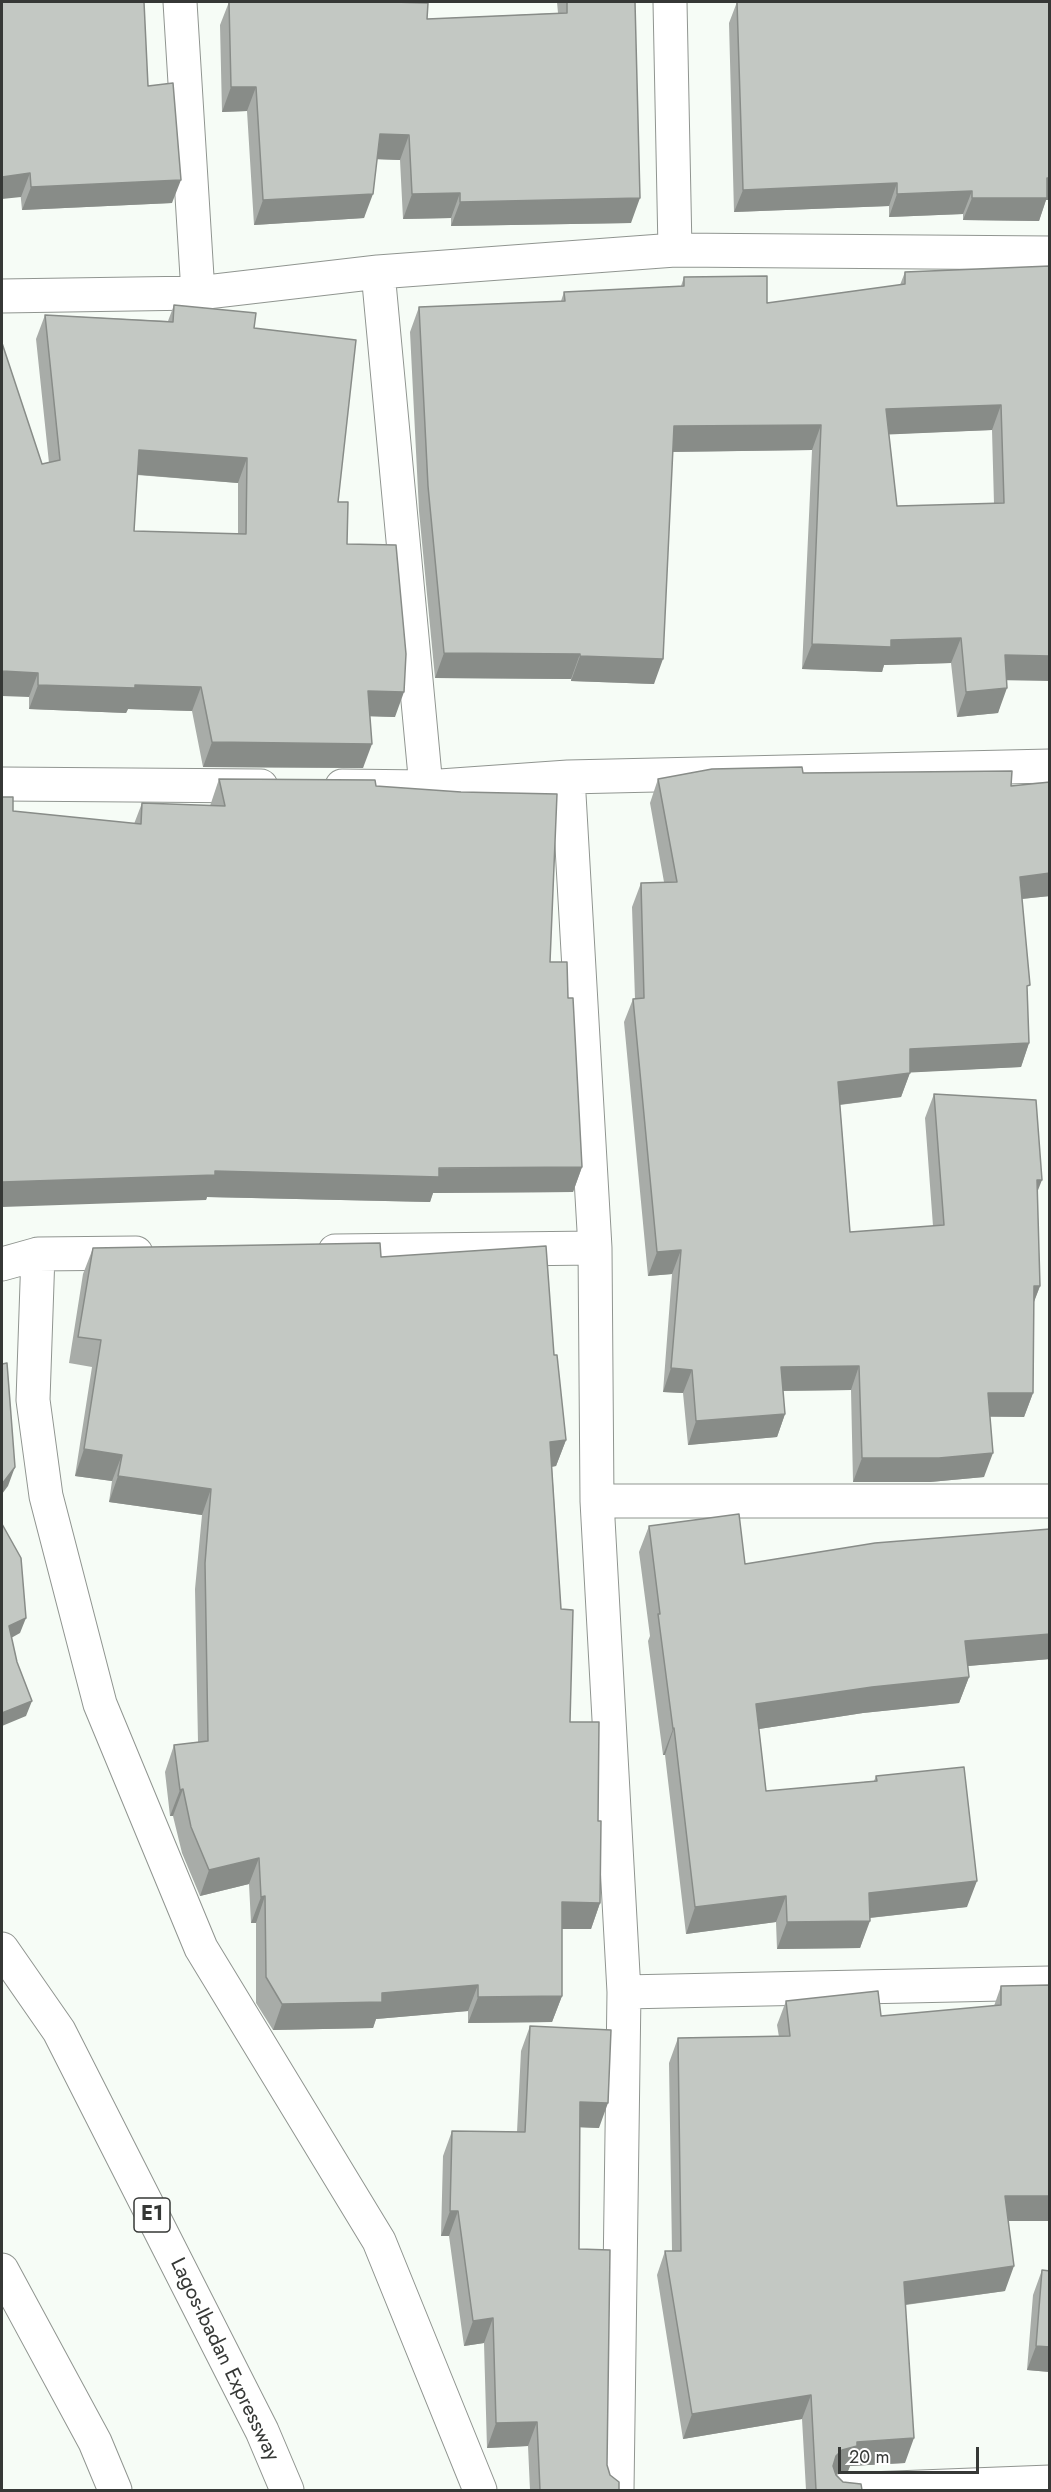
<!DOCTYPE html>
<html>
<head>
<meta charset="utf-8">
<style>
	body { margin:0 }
	#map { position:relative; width:1051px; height:2492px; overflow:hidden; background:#f6fcf6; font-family:Jost,sans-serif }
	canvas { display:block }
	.frame { position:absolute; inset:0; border:3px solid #363836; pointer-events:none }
	.scale { position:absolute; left:838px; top:2447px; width:141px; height:27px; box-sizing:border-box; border:3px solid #363836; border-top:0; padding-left:8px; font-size:18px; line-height:21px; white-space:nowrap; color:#363836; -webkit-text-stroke:4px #fff; paint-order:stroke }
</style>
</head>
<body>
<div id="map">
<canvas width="1051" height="2492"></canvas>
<div class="frame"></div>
<div class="scale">20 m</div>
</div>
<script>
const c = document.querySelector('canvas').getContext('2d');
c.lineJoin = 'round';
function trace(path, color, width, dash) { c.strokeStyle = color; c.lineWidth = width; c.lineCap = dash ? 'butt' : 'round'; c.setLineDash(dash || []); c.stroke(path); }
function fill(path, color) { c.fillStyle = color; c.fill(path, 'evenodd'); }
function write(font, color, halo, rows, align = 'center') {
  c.font = font + ' Jost,sans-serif'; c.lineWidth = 5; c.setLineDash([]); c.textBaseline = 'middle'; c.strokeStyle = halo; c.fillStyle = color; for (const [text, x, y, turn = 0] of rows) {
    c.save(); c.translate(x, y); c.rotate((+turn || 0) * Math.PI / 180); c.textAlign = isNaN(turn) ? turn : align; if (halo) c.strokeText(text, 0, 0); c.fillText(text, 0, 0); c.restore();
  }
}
const minor = new Path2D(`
	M180 2 198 293
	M670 2 675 250
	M378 272 426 787
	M2 296 198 293 378 272 675 250 1050 253
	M568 777 595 1248 597 1501 624 1992 617 2490
	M2 784 261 786
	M342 786 426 787 568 777 1050 766
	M335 1251 595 1248
	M38 1254 33 1400 46 1496 100 1704 201 1948 379 2241 480 2490
	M2 1264 38 1254 136 1253
	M597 1501H1050
	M624 1992 1050 1983
	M843 2490 1050 2482`);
const motorway = new Path2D(`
	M2 1949 59 2031 262 2431 287 2490
	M2 2270 95 2442 115 2490`);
trace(minor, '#909590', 35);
trace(motorway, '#909590', 35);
trace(minor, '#fff', 33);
trace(motorway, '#fff', 33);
fill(new Path2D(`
	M2 2 148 86 172 203 22 210Z
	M229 2 427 19 558 13 557 2H635L631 223 451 226V218L403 219 400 160 377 159 364 218 254 225 247 111 222 112 220 25Z
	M737 2H1050V200H1046L1039 221 963 220V214L889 217V206L734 212 729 23Z
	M1050 266 1007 680 998 713 957 717 951 663 884 665 882 672 802 669 812 450 672 452 654 684 571 681V679L435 678 419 511 410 332 419 307 561 301 564 292 681 286 684 277 767 303 900 285 905 272ZM992 430 994 504 897 506 889 434Z
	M174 305 254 328 338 502 347 544 395 717 370 716 363 768 203 767 192 711 128 709 126 713 29 709V697L42 464 49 463 36 339 45 315 168 321ZM137 475 238 483V534L134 531Z
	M803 773 1011 786 1050 782V896L1022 899 1029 1043 1021 1067 910 1072 901 1097 840 1105 850 1232 933 1226 925 1118 934 1094 1037 1192 1040 1286 1034 1301 1033 1393 1024 1417H990L984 1477 930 1482H853L851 1390 783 1391 785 1414 777 1437 688 1445 683 1393 663 1392 672 1274 648 1276 624 1022 633 999H635L632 907 641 883 664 882 650 803 658 779Z
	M219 779 376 786 550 962 568 998 582 1167 573 1192 433 1193 430 1202 207 1197 206 1200 13 811 134 824 142 803 210 806Z
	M93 1248 381 1257 554 1355 566 1440 556 1466 552 1467 561 1609 570 1722 598 1821 600 1903 591 1929H562V1996L552 2022 468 2023V2011L376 2019 373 2028 273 2030 256 2003V1923H251L249 1884 200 1896 182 1853 173 1816H170L165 1772 174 1745 198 1742 195 1589 202 1515 109 1502 112 1481 75 1476 92 1367 69 1363 83 1274Z
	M649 1526 745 1564 1050 1529V1659L968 1666 969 1677 959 1703 863 1713 759 1729 766 1791 874 1781 876 1776 967 1907 870 1918 860 1948 777 1949 776 1922 686 1934 665 1755H663L648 1641 650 1636 639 1552Z
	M1001 1986 1050 2221H1008L1005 2291 906 2305 905 2463 850 2466 848 2471 836 2474 843 2482 862 2490H806L802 2419 683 2439 657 2275 665 2251H672L669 2063 678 2038 779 2037 777 2025 786 2001 881 2016 994 2006Z
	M530 2026 599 2128 580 2127 579 2249 607 2465 610 2475 619 2490H530L528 2446 487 2448 484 2343 464 2346 449 2236H441L443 2156 452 2131 517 2132 521 2051Z
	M1042 2270 1050 2372 1027 2370 1033 2295Z`), '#a8aca8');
fill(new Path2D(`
	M231 87H256L247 111 222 112Z
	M380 134 409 135 400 160 371 159Z
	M30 173 21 197 2 199V177Z
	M1047 178H1050V200H1046L1039 221 963 220 972 198Z
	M181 180 172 203 22 210 31 187Z
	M897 183 889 206 734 212 743 190Z
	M972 191 963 214 889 217 897 194Z
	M460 193 451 218 403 219 412 194Z
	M373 194 364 218 254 225 263 200Z
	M640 198 631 223 451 226 460 202Z
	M1001 405 992 430 877 435 886 409Z
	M821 425 812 450 664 452 674 426Z
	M139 450 247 458 238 483 130 474Z
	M961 638 951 663 884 665 882 672 802 669 812 644 891 640Z
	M444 653 580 654 571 679 435 678Z
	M1005 655 1050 656V681L995 680Z
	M580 656 663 659 654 684 571 681Z
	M2 671 38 673 29 697 2 696Z
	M38 685H135L201 687 192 711 128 709 126 713 29 709Z
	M1007 688 998 713 957 717 966 692Z
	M368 691 404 692 395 717 359 716Z
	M212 742 372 744 363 768 203 767Z
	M1050 873V896L1011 900 1020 877Z
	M1029 1043 1021 1067 901 1073 910 1049Z
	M910 1073 901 1097 829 1106 838 1082Z
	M582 1167 573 1192 433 1193 430 1202 207 1197 206 1200 2 1207V1182L215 1171Z
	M1037 1180H1042L1033 1203Z
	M681 1250 672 1274 648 1276 657 1252Z
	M1034 1286H1040L1031 1310Z
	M859 1366 851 1390 772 1391 781 1367Z
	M671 1368 692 1370 683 1393 663 1392Z
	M988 1393H1033L1024 1417 979 1416Z
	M785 1414 777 1437 688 1445 696 1421Z
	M566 1440 556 1466 541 1468 550 1442Z
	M84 1449 122 1455 112 1481 75 1476Z
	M993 1453 984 1477 930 1482H853L862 1458Z
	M15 1467 8 1486 2 1494V1484Z
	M118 1476 211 1489 202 1515 109 1502Z
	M26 1618 20 1633 4 1642 9 1626Z
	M1050 1634V1659L956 1667 965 1641Z
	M969 1677 959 1703 863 1713 746 1731 756 1704 872 1687Z
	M32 1701 26 1716 2 1726V1713Z
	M674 1728 665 1755H663L673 1729Z
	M183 1789 173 1816H170L180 1790Z
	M259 1858 249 1884 200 1896 209 1870Z
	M977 1881 967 1907 859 1919 869 1893Z
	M265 1896 256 1923H251L261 1897Z
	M786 1896 776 1922 686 1934 695 1907Z
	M562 1902 600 1903 591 1929H552Z
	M870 1921 860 1948 777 1949 787 1922Z
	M478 1985 468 2011 376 2019 373 2028 273 2030 282 2004 382 1993Z
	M562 1996 552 2022 468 2023 478 1997Z
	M580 2102 608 2103 599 2128 572 2127Z
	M1005 2196H1050V2221H996Z
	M450 2211H458L449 2236H441Z
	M1014 2266 1005 2291 895 2306 904 2282Z
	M493 2318 484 2343 464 2346 473 2321Z
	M1036 2346 1050 2347V2372L1027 2370Z
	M811 2395 802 2419 683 2439 692 2414Z
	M537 2422 528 2446 487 2448 496 2423Z
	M914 2438 905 2463 850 2466 848 2471 833 2475 827 2481 836 2456 842 2450 857 2442Z`), '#888c88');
const building = new Path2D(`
	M2 2H144L148 86 173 83 181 180 31 187 30 173 2 177Z
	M229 2H392L428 3 427 19 567 13V2H635L640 198 460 202V193L412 194 409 135 380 134 373 194 263 200 256 87H231Z
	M737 2H1050V178H1047V198H972V191L897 194V183L743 190Z
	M1050 266V656L1005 655 1007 688 966 692 961 638 891 640V647L812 644 821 425 674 426 663 659 580 656V654L444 653 428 486 419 307 565 301 564 292 684 286V277L767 276V303L905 284V272ZM1001 405 1004 503 897 506 886 409Z
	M174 305 256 313 254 328 356 340 338 502H348L347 544 396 545 406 654 404 692 368 691 372 744 212 742 201 687 135 685V688L38 685V673L2 671V343L42 464 60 460 45 315 173 322ZM139 450 247 458 246 534 134 531Z
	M802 767 803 773 1012 771 1011 786 1050 782V873L1020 877 1030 985 1027 986 1029 1043 910 1049V1073L838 1082 850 1232 944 1225 934 1094 1036 1100 1042 1180H1037L1040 1286H1034L1033 1393H988L993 1453 939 1458H862L859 1366 781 1367 785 1414 696 1421 692 1370 671 1368 681 1250 657 1252 633 999 644 998 641 883 677 882 658 779 712 769Z
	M219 779 375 780 376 786 461 792 557 794 550 962H567L568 998H573L582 1167 439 1168V1177L215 1171V1175L2 1182V797H13V811L141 824 142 803 225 806Z
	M380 1243 381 1257 546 1246 554 1355H557L566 1440 550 1442 561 1609 573 1610 570 1722H599L598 1821H601L600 1903 562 1902V1996L478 1997V1985L382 1993V2002L282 2004 266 1977 265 1896 261 1897 259 1858 209 1870 191 1827 183 1789 180 1790 174 1745 208 1741 205 1563 211 1489 118 1476 122 1455 84 1449 101 1340 78 1337 93 1248Z
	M7 1363 15 1467 2 1484V1364Z
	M739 1514 745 1564 875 1543 1050 1529V1634L965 1641 969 1677 872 1687 756 1704 766 1791 877 1781 876 1776 964 1767 977 1881 869 1893 870 1921 787 1922 786 1896 695 1907 674 1728 673 1729 658 1614H660L649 1526Z
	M2 1524 21 1558 26 1618 9 1626 17 1662 32 1701 2 1713Z
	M1050 1985V2196H1005L1014 2266 904 2282 914 2438 857 2442V2446L842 2450 836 2456 833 2466 836 2475 843 2482 861 2484 862 2490H816L811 2395 692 2414 665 2251H681L678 2038 790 2036 786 2001 878 1991 881 2016 1001 2005V1986Z
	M530 2026 611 2030 608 2103 580 2102 579 2249 610 2250 607 2465 610 2475 619 2482V2490H540L537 2422 496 2423 493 2318 473 2321 458 2211H450L452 2131 525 2132Z
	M1042 2270 1050 2271V2347L1036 2346Z`);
fill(building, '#c3c8c3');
trace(building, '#888c88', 1.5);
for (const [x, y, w] of [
	[152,2215,36]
]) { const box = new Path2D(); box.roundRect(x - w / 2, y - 17, w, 34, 4.5); c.fillStyle = '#fff'; c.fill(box); trace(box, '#363836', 1.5); }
write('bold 20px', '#363836', null, [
	["E1",152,2215]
]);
write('21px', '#363836', '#fff', [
	["Lagos-Ibadan Expressway",224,2360,64]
]);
</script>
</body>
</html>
